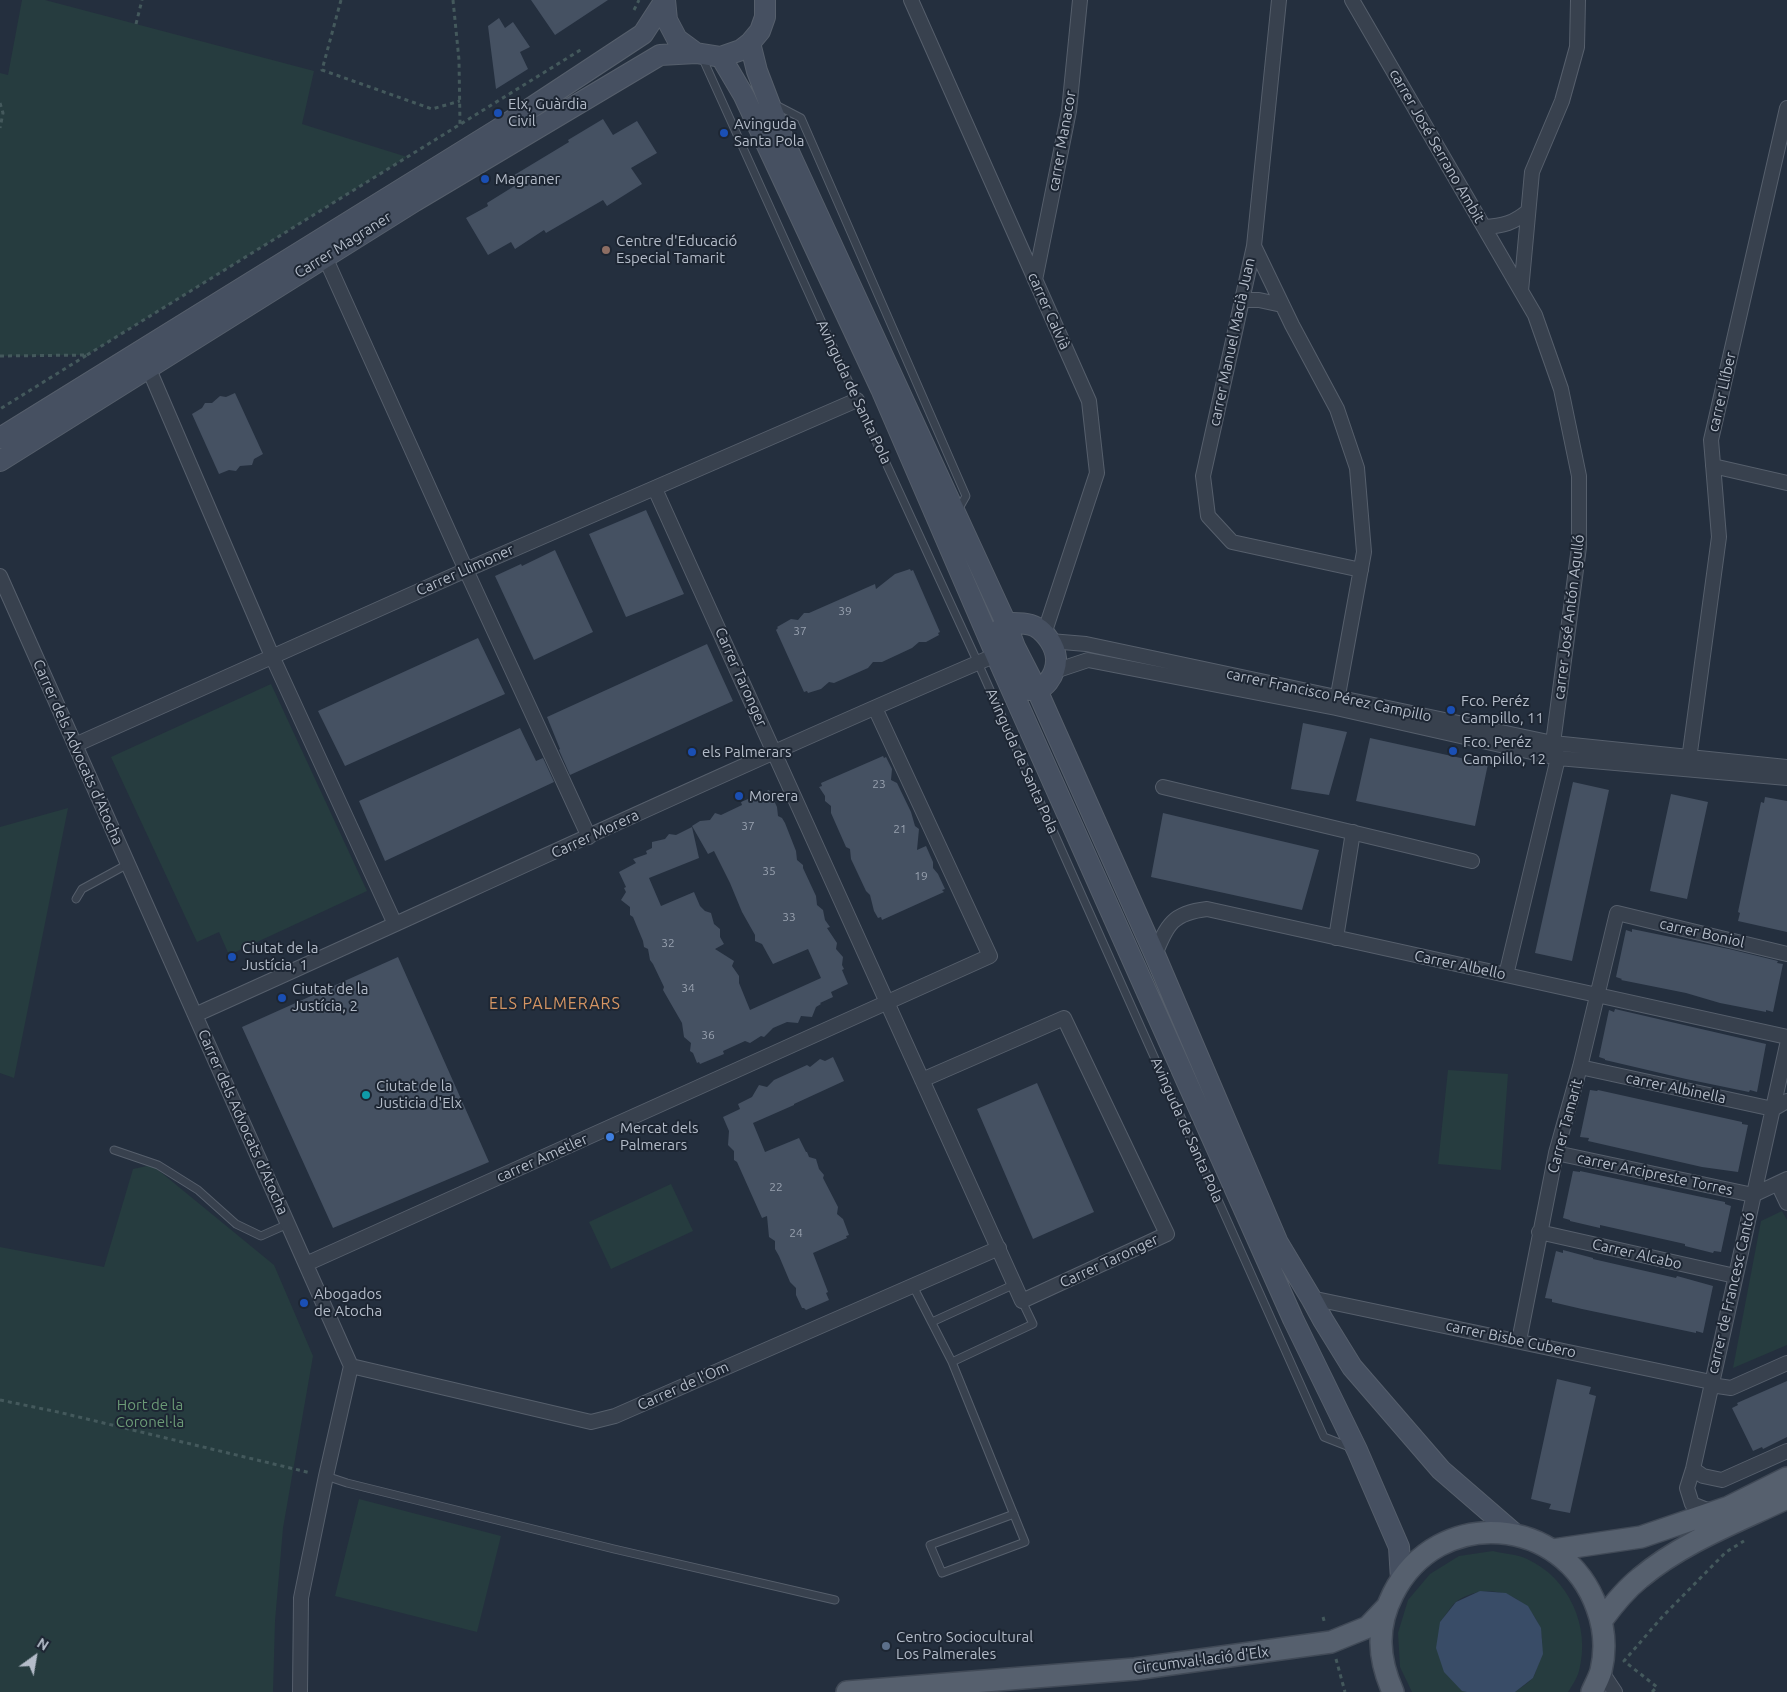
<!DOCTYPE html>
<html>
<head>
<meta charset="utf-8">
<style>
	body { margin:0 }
	#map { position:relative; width:1787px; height:1692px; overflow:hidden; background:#242f3e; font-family:Ubuntu,sans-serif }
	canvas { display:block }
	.north { position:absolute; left:10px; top:1632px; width:50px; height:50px; -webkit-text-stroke:4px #1d2633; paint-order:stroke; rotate:32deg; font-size:14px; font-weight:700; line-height:20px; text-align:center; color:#b4bcc9 }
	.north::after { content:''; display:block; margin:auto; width:18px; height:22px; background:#b4bcc9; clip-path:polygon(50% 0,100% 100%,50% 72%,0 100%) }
</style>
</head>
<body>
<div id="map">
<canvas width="1787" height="1692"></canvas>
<div class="north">N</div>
</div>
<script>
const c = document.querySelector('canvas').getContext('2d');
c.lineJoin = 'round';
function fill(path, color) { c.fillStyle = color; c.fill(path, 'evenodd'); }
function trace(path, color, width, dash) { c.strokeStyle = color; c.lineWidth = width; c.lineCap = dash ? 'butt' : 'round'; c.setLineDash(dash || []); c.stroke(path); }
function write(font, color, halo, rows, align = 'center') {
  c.font = font + ' Ubuntu,sans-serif'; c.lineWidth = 4; c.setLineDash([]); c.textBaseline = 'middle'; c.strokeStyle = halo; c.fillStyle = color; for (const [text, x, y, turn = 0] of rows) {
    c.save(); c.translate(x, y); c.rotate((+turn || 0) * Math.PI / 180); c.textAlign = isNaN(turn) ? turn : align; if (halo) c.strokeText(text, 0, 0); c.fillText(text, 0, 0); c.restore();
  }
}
fill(new Path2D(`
	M22 0H45L314 71 302 124 407 157 87 355 0 356V73L8 75Z
	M271 684 367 891 229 955 219 932 197 942 111 757Z
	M68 808 14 1078 0 1073V827Z
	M1448 1070 1508 1074 1501 1170 1438 1164Z
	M152 1165 274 1265 313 1356 283 1528 275 1621 273 1692H0V1247L104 1267 133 1169Z
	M671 1184 693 1231 611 1269 589 1222Z
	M1782 1211 1787 1220V1345L1733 1368 1761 1221Z
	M359 1499 501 1536 477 1632 335 1596Z
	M1493 1551C1503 1554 1517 1554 1527 1559 1569 1578 1591 1627 1579 1671 1577 1678 1572 1686 1568 1692H1515C1520 1688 1528 1683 1533 1678 1535 1675 1536 1670 1537 1667 1560 1616 1503 1571 1457 1601 1451 1606 1445 1616 1440 1622L1462 1690 1467 1692H1412L1400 1667 1398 1633 1408 1600 1430 1574 1459 1556Z`), '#263c3f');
fill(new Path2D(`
	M1480 1591 1506 1593 1528 1606 1541 1628 1543 1654 1533 1678 1515 1692H1467L1462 1691 1444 1672 1436 1648 1440 1622 1456 1602Z`), '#394c67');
fill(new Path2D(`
	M531 0H608L555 35Z
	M499 18 505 28 513 22 530 47 520 52 528 69 496 89 488 26Z
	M603 119 613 135 637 121 657 153 631 168 642 184 607 206 603 200 546 233 544 230 515 249 511 242 488 255 466 218 488 206 487 203 516 185 511 177 569 142 568 140Z
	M235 393 263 454 254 459 252 465 240 466 236 471 229 470 219 474 192 414 202 408 205 403H212L220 396 226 397Z
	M646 510 684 594 626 617 589 534Z
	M555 550 593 632 534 660 495 576 521 564 522 566Z
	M910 569 911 571 913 570 940 632 938 633 939 635 926 642H919L912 648 882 662H873L868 668 834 683 829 682 821 689 808 693 807 691 804 692 776 630 778 628 777 627 791 619 798 620 804 613H809L875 584 876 589 895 574Z
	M478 638 505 694 345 766 318 711Z
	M707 644 733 701 570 775 559 750 560 749 547 717Z
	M1303 723 1347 732 1329 795 1291 789Z
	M520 728 536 761 543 758 554 782 385 861 359 801Z
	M1370 738 1488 764 1475 826 1356 801Z
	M883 756 884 758 886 757 892 769 891 780 897 783 911 812 915 826 919 829 917 850 926 846 933 862V868L938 874 945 889 942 890 944 892 882 920 881 917 878 918 874 911 870 895 866 891 851 859 850 849 846 847 831 813V806L825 801V796L819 787 822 786 821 783Z
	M1573 782 1609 790 1572 961 1535 953Z
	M769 790 777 807 778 816 782 818 785 823 796 851 797 860 803 865V868L816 896 817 905 823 910 825 920 830 927 827 928 837 943 836 949 843 957 842 965 844 969 842 970 848 984 831 992 833 997 820 1003 821 1004 816 1007 812 1017 801 1016 798 1023 787 1022 773 1028 764 1037 761 1036 750 1043 745 1041 723 1051 724 1054 700 1064 699 1062 697 1063 693 1053 690 1051 691 1043 684 1037 682 1023 663 990 664 987 653 964 650 960 648 949 644 947 643 941 633 917 630 915V907L621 900 626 892 624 888 626 887 619 872 636 863 633 859 647 854 646 851 652 848V842L665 839 669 834 676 835 692 827 699 858 649 878 661 906 694 892 700 906 705 911 711 913 714 924 720 929V937L724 944 715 949 734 961 732 966 739 976V983L750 1010 821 978 808 949 773 964 762 944 755 941V935L742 912 730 883 714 851 708 854 692 826 700 821 710 820 715 813 721 815 742 805 741 802Z
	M1671 794 1708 802 1687 899 1650 891Z
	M1765 797 1787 801V932L1738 921 1740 913 1738 912 1744 883 1761 802 1764 803Z
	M1163 813 1319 850 1302 910 1151 877Z
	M1632 929 1729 949 1778 961 1777 963 1783 964 1773 1012 1766 1010V1012L1720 1003 1686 993 1621 980 1622 979 1616 977 1626 930 1632 932Z
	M398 957 489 1162 333 1228 242 1027Z
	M1615 1009 1766 1044 1757 1092 1750 1090 1749 1092 1686 1079 1605 1060V1059L1599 1057 1609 1010 1614 1012Z
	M833 1057 844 1081 794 1104V1105L753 1123 765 1152 799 1138 806 1152H807L809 1157 816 1159 819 1169 824 1175 823 1178 838 1207 837 1214 843 1219 849 1235 846 1236 847 1238 813 1253 828 1292 826 1293 829 1300 806 1310 804 1308H802L796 1295V1288L790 1282 779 1256 775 1249V1241L769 1237 767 1216 762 1218 737 1162 734 1160V1151L728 1145 729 1131 723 1117 740 1109 738 1104 752 1097 759 1085 767 1087 774 1080 807 1065 810 1067 820 1059 825 1061Z
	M1037 1083 1094 1212 1033 1239 977 1109Z
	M1590 1090 1597 1091 1598 1090 1742 1122V1124L1748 1125 1738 1172 1702 1167 1588 1141 1589 1138 1580 1137Z
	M1573 1171 1580 1172V1171L1725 1202V1204L1731 1206 1721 1252 1714 1251 1713 1253 1685 1246V1244L1600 1225V1228L1570 1221V1220L1563 1218Z
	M1563 1250 1593 1258V1259L1676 1278 1677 1276 1713 1286 1703 1333 1696 1331V1333L1582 1309 1552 1302V1299L1545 1298 1556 1251 1563 1253Z
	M1557 1379 1591 1387 1589 1394 1596 1396 1570 1513 1549 1509 1551 1504 1531 1499Z
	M1787 1381V1437L1763 1449 1762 1447 1753 1451 1732 1408 1738 1405 1737 1403Z`), '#455162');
const lane = new Path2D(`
	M702 57 857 400 978 663 1324 1437 1352 1448
	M774 104 801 118 966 496 958 510
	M76 899 82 889 128 864
	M114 1150 158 1165 198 1190 236 1224 261 1236 288 1224
	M913 1286 952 1362
	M932 1322 1015 1284
	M326 1476 347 1483 614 1549 835 1600
	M1014 1514 930 1545 942 1573 1025 1542 952 1362 1033 1324 1022 1301`);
const street = new Path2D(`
	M911 0 1089 401 1097 473 1044 634
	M1279 0 1254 246 1203 476 1208 516 1232 542 1361 570
	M1352 0 1521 291
	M1484 227C1503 226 1514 223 1528 211
	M1254 246 1292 325 1337 409 1357 468 1364 552 1336 706
	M325 257 466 570 589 837
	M1035 280 1069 111 1080 0
	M1241 300H1259L1282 305
	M148 367 272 656 395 924
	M1713 466 1787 483
	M655 489 1022 1301 1167 1234 1064 1018 922 1080
	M0 576 351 1366 326 1476 301 1598 300 1692
	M1050 641 1086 644 1553 743 1787 767
	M1055 671 1088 660 1336 708 1558 758 1787 778
	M75 745 466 570 857 400
	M1688 767 1719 537 1711 440 1787 108
	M1163 787 1472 861
	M1336 938 1353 832
	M1155 955C1167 924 1173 913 1207 909L1787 1037
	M1506 975 1558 758 1553 743 1579 547V476L1561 389 1535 315 1521 291 1532 172 1562 101 1577 47 1578 0
	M195 1015C462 895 727 770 996 655
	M1580 1067 1773 1109 1787 1101
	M1556 1153 1753 1195 1787 1179
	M1778 1184 1787 1203
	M1539 1232 1735 1276
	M306 1264 990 956 875 708
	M1311 1298 1711 1382
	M1519 1341 1556 1153 1580 1067 1617 913 1787 954
	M351 1366 591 1422 615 1416 999 1248
	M1711 1385 1731 1388 1787 1363
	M1693 1469 1703 1476 1722 1480 1787 1451
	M1716 1509 1707 1510 1692 1504 1687 1488 1693 1469 1787 1045
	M1601 1671 1615 1692`);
const secondary = new Path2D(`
	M665 0 667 20 677 39 696 53 721 57 741 50 750 43 760 31 765 17V0
	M750 43 757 71 783 139 1006 623 1015 647 1037 690 1155 955 1278 1243 1311 1298 1323 1320 1352 1367 1441 1470 1515 1534
	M721 57 744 96 881 389 996 655 1293 1319 1357 1450 1399 1547 1401 1579
	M0 438 505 125 643 34 665 0
	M0 461 415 201 660 55 696 53
	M1006 623C1015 623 1027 622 1036 627 1046 633 1055 646 1056 658 1057 673 1044 696 1026 689 1016 686 1003 664 996 655L997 633Z`);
const primary = new Path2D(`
	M1553 1550 1641 1537 1729 1507 1787 1478
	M1602 1620C1613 1605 1625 1590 1640 1578 1683 1542 1737 1522 1787 1498
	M847 1692 1135 1669 1331 1642 1368 1627 1386 1608
	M1393 1692C1378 1658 1376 1627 1393 1594 1438 1505 1564 1515 1597 1608 1604 1627 1606 1650 1601 1671 1599 1678 1595 1685 1592 1692`);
trace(lane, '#565f6c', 9);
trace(street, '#565f6c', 16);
trace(secondary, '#565f6c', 22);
trace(primary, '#414a57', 24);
trace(new Path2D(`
	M341 0 322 70 432 109 460 101
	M453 0 459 60 460 124
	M634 10 639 0
	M136 24 142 0
	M0 103 3 113 0 128
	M87 355 582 49
	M0 356 87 355 0 409
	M0 1400 58 1412 311 1473
	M1323 1617 1325 1624
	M1336 1659 1345 1692
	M1652 1692 1657 1687 1624 1661 1663 1616 1726 1552 1744 1541`), '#44595c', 3, [4, 4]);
trace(lane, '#38414e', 7);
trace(street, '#38414e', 14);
trace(secondary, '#465061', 20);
trace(primary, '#56606e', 21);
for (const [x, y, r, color] of [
	[498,113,5,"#1a4fb4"],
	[724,133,5,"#1a4fb4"],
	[485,179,5,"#1a4fb4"],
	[606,250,5,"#8d6e63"],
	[1451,710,5,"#1a4fb4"],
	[1453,751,5,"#1a4fb4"],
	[692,752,5,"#1a4fb4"],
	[739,796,5,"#1a4fb4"],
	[232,957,5,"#1a4fb4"],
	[282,998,5,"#1a4fb4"],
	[366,1095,5,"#0f9aa8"],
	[610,1137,5,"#3f7fe0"],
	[304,1303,5,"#1a4fb4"],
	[886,1646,5,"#5c6f8a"]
]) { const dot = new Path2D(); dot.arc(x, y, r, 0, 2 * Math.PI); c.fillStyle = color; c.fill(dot); trace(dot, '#1d2633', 2); }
write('12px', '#98a1af', null, [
	["39",845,611],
	["37",800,631],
	["23",879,784],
	["37",748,826],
	["21",900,829],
	["35",769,871],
	["19",921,876],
	["33",789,917],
	["32",668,943],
	["34",688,988],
	["36",708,1035],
	["22",776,1187],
	["24",796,1233]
]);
write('15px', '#b4bcc9', '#1d2633', [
	["Elx, Guàrdia",508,104],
	["Civil",508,121],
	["Avinguda",734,124],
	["Santa Pola",734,141],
	["Magraner",495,179],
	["Centre d'Educació",616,241],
	["Especial Tamarit",616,258],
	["Fco. Peréz",1461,701],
	["Campillo, 11",1461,718],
	["Fco. Peréz",1463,742],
	["Campillo, 12",1463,759],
	["els Palmerars",702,752],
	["Morera",749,796],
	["Ciutat de la",242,948],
	["Justícia, 1",242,965],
	["Ciutat de la",292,989],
	["Justícia, 2",292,1006],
	["Ciutat de la",376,1086],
	["Justicia d'Elx",376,1103],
	["Mercat dels",620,1128],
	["Palmerars",620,1145],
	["Abogados",314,1294],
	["de Atocha",314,1311],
	["Centro Sociocultural",896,1637],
	["Los Palmerales",896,1654]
], 'left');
write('15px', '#b4bcc9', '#1d2633', [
	["carrer Manacor",1062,141,-80],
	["carrer José Serrano Ambit",1437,146,60],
	["Carrer Magraner",343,245,-32],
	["carrer Calvià",1049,311,66],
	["carrer Manuel Macià Juan",1232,342,-78],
	["Avinguda de Santa Pola",854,392,65],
	["carrer Llíber",1722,392,-77],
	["Carrer Llimoner",465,570,-24],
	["carrer José Antón Agulló",1569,617,-83],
	["Carrer Taronger",741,677,66],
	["carrer Francisco Pérez Campillo",1329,695,12],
	["Carrer dels Advocats d'Atocha",78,752,66],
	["Avinguda de Santa Pola",1022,761,66],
	["Carrer Morera",595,834,-25],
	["carrer Boniol",1702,933,13],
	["Carrer Albello",1460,965,12],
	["carrer Albinella",1676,1088,12],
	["Carrer dels Advocats d'Atocha",243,1122,66],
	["Carrer Tamarit",1565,1126,-75],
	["Avinguda de Santa Pola",1187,1130,66],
	["carrer Ametler",542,1158,-24],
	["carrer Arcipreste Torres",1655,1174,12],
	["Carrer Alcabo",1637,1254,13],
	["Carrer Taronger",1109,1261,-25],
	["carrer de Francesc Cantó",1731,1293,-77],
	["carrer Bisbe Cubero",1511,1339,12],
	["Carrer de l'Om",683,1386,-24],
	["Circumval·lació d'Elx",1201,1660,-7]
]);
write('15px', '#6b9a76', '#1d2633', [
	["Hort de la",150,1405],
	["Coronel·la",150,1422]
]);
c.letterSpacing = '1px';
write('16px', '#d59563', '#1d2633', [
	["ELS PALMERARS",555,1004]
]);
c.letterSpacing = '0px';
</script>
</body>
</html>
